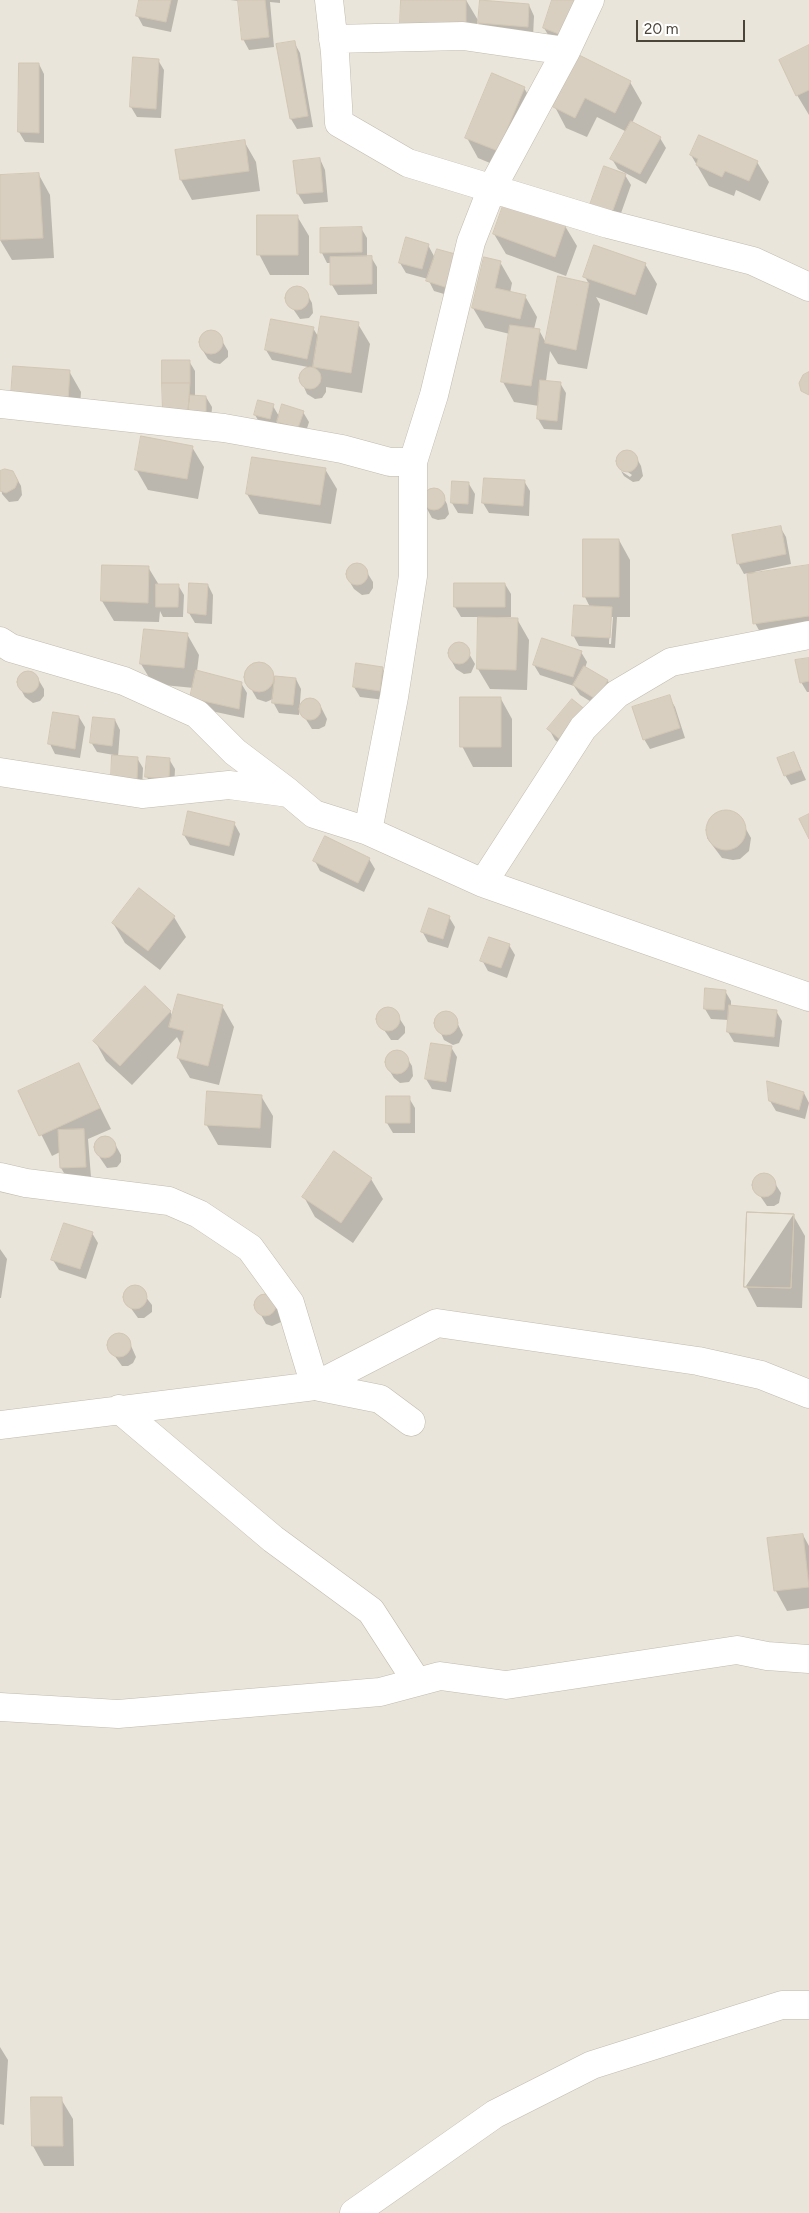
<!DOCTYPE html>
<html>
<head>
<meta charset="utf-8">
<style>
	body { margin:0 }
	#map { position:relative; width:809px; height:2213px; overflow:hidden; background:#f6f3ec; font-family:Figtree,sans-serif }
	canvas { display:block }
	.scale { position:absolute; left:636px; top:20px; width:109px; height:22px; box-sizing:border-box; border:2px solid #4b4439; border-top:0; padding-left:6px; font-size:15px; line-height:18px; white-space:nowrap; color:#4b4439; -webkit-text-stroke:4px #fff; paint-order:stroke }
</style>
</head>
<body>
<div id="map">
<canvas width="809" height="2213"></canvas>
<div class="scale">20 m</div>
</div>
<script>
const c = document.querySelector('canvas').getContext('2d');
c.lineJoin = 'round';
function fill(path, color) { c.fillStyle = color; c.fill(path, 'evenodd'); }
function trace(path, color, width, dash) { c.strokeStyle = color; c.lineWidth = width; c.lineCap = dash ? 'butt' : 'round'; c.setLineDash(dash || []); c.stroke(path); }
fill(new Path2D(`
	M0 0H809V2213H0Z`), '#eae5da');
fill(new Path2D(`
	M141 0H178L171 32 143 26 137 15Z
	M230 0H280V3L270 2 274 47 249 50 243 39 239 1Z
	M402 0H466L479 22 529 5 534 16 533 37 485 33 477 20V45Z
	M551 0H584L570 45 550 38 544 28 553 1Z
	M294 42 300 53 313 127 297 129 291 119 277 45Z
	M809 47V115L797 95Z
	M580 57 630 82 642 103 632 123 660 138 666 148 646 184 618 169 612 159 627 132 597 117 587 137 566 128 555 107Z
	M158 60 164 70 161 118 137 117 131 107Z
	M39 64 44 74V143L25 142 19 132Z
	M524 88 536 108 509 171 478 158 467 138Z
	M244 141 256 162 260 191 192 200 181 180 177 151Z
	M691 155 757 162 769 182 760 201 736 190 734 196 709 186Z
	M320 159 325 170 328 202 304 204 298 194 295 162Z
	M39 175 50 195 54 258 12 260 0 240V176Z
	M625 175 631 185 615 230 594 223Z
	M297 216 309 236V275H270L259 254Z
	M565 226 577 246 566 276 506 254 494 234Z
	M361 228 367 238V257H371L377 267V294L338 295 332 285 331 263H327L322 253Z
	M428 245 435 258 454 297 434 291 428 279 406 273 400 263Z
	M500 262 512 283 510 293 525 296 537 317 534 329 539 330 546 343 589 284 585 277 645 264 657 284 647 315 596 297 600 304 587 369 558 364 550 351 546 381 560 383 566 393 562 430 544 429 538 419 539 406 514 402 503 382 510 334 485 328 473 308Z
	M300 288 306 292 312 303 313 313 309 318 300 319 287 300V293L293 289Z
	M358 324 370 344 362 393 326 387V392L322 398 315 399 307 394 299 376 303 371 313 368 272 360 266 350 313 328 319 338Z
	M207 333 218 334 228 351V357L220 364 214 363 208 359 202 349V338Z
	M189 361 195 371V397H206L212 407 211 422 164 410Z
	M69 371 81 392 79 421 24 417Z
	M273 406 280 418 303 412 309 422 304 438 284 432 278 420 275 428 261 425 255 415Z
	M192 447 204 467 198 499 148 490 136 469Z
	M623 452H630L635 455 641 466 643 476 639 481 633 482 624 476 621 471 630 477 632 475 621 467V470L618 466 617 459Z
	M325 469 337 489 331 524 259 514 247 494Z
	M0 473 15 475 21 486 22 495 18 501 9 502 2 494Z
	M524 481 530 491 529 516 489 513 483 503Z
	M469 484 475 494 473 514 458 513 452 503Z
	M429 490H436L441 493 447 504 449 514 445 519 438 520 432 518 426 507 423 497Z
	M780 527 786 537 791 564 754 572V574L809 566V638L766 643 755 623 748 573 744 574 738 563Z
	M619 540 630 560V617H617L615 648 579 646 573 635 590 607 585 597ZM610 617H613L611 644H609Z
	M353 565 363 566 373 582V588L369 594 362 595 354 589 348 579V569Z
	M148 567 159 585H178L184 595 183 617H163L160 611 159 622 114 621 102 601Z
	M505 584 511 594V617H500V619H517L529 640 527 690 490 689 478 669 479 617H461L455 607Z
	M208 585 213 595 212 624 195 623 189 613Z
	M187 634 199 655 197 671 241 683 247 693 244 718 197 708 194 688 153 684 141 664Z
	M458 643 464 645 475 664 471 673 464 674 456 669 450 658 449 652 452 646Z
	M581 652 587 662 585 668 608 681 613 691 603 709 580 695 574 686 540 675 534 665Z
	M809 659V692H807L801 682Z
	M260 664 268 667 274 677 296 679 301 689 299 715 279 713 273 702V699L266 702 257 699 246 680 247 672 252 666Z
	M382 668 388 678 385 700 360 697 354 687Z
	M24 672H30L38 679 44 689V696L40 701 33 703 25 697 19 686 18 680Z
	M669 697 675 707 685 738 650 749 644 739Z
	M309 699 319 703 327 719 325 726 319 729H312L300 710 304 701Z
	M501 699 512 719V767H473L462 746Z
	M79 717 85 727 80 758 55 754 50 744Z
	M115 720 120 730 118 757 137 758 143 768 142 790 112 778 114 755 97 752 91 742Z
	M592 722 569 751 555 740 549 729Z
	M794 753 806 780 791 785 785 775Z
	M169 759 175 769 174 789 152 787 147 777Z
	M720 812 733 813 738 815 751 838 749 851 740 859 733 860 722 858 707 838V826L710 820Z
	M234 823 240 834 234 856 190 845 184 835Z
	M369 859 375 869 364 892 320 871 315 861Z
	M174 917 186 937 160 970 125 943 113 923Z
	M449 917 455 927 448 948 428 942 422 931Z
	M509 945 515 955 507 978 488 971 482 960Z
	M725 991 731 1001V1007L776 1011 782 1021 779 1047 734 1042 728 1032 729 1020 711 1019 705 1009Z
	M222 1006 234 1027 219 1085 190 1078 178 1058 181 1045 177 1037 132 1085 106 1061 95 1041 170 1011 173 1017Z
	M384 1009 394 1010 405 1027V1033L398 1040H391L378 1021 379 1014Z
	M449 1013 455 1018 463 1035 459 1043 453 1045 444 1040 436 1022 439 1016Z
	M432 1044 451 1047 457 1057 451 1092 432 1089 426 1079Z
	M400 1051 406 1056 412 1066 413 1076 409 1082 400 1083 394 1078 388 1068 386 1060 392 1052Z
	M79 1065 111 1129 88 1139 91 1177 67 1178 61 1168 60 1152 52 1156 20 1092Z
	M804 1093 809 1103 805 1119 776 1111 770 1101Z
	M261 1096 273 1116 271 1148 218 1145 206 1124Z
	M409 1098 415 1108V1133H393L387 1123Z
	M102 1138H108L115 1144 121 1155V1162L117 1167 107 1168 96 1152 95 1146Z
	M764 1174 771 1177 781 1193 779 1203 774 1206H767L754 1187 755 1180Z
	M371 1179 383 1199 353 1243 315 1217 304 1197Z
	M793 1215 805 1236 802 1308 757 1307 746 1286Z
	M92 1233 98 1243 86 1279 59 1270 53 1260Z
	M0 1249 7 1259 1 1298H0Z
	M131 1287H138L152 1305V1312L144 1318H138L125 1300 126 1293Z
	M265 1295 272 1296 283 1316 281 1322 272 1326 266 1324 255 1304 258 1297Z
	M118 1335 128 1339 136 1357 133 1363 128 1366H122L109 1348 112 1338Z
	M803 1535 809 1546V1608L787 1611 776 1591 769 1539Z
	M0 2047 8 2060 4 2125 0 2124Z
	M61 2099 73 2119 74 2166H44L33 2146Z`), '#0003');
const building = new Path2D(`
	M139 0H171L166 22 136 16Z
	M238 0H265L269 37 242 40Z
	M401 0H466V25L400 24Z
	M480 0 529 4 528 27 478 23Z
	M552 0H575L564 36 543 28Z
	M295 41 308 116 290 119 276 44Z
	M809 45V90L796 96 779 60Z
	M579 55 631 81 615 113 585 98 575 118 553 107Z
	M133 57 159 59 156 109 130 107Z
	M19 63H39V133L18 132Z
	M492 73 525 87 498 151 465 138Z
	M631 121 661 137 640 174 610 159Z
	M699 135 758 161 749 181 725 171 722 177 696 165 698 159 690 155Z
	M245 140 249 171 180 180 175 150Z
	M320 158 323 192 297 194 293 161Z
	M604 166 626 174 609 221 587 213Z
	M39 173 43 238 0 240V175Z
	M504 203 566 225 555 257 493 234Z
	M257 215H298V255H257Z
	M362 227V252L320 253V228Z
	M406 237 429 244 422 269 399 263Z
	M594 245 646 263 635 295 583 277Z
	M437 249 459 255 448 288 426 281Z
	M372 256V284L330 285V257Z
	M484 257 501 261 495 288 526 295 520 319 472 308Z
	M558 276 589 283 576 350 545 343Z
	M285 298a12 12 0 1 1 24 0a12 12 0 1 1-24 0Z
	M321 316 359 322 351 373 313 367Z
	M271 319 314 327 307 359 265 350Z
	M510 325 540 329 531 386 501 382Z
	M199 342a12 12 0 1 1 24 0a12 12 0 1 1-24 0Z
	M162 360H190V383H162Z
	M13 366 70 370 68 401 11 397Z
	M299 378a11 11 0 1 1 22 0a11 11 0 1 1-22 0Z
	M809 372V395L801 391 799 383 803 375Z
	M540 380 561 382 557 421 537 419Z
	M162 383H190L188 412 163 411Z
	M190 395 206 396V412H188Z
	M258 400 274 404 270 419 254 415Z
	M282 404 304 411 298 428 277 422Z
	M141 436 193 446 187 479 135 470Z
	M616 461a11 11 0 1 1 22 0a11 11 0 1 1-22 0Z
	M252 457 326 468 320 505 246 494Z
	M5 469 13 471 18 481 15 488 6 493 0 491V471Z
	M484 478 525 480 523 506 482 503Z
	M452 481 469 482 468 504 451 503Z
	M423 499a11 11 0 1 1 22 0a11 11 0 1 1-22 0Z
	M781 526 786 554 737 564 732 535Z
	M583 539H619V597H583Z
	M346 574a11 11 0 1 1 22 0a11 11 0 1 1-22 0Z
	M102 565 149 566 148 603 101 601Z
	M809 565V616L753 624 747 574Z
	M189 583 208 584 206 615 188 613Z
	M454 583H505V607H454Z
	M156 584H179L178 607H156Z
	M574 605 612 607 610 638 572 636Z
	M478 617 518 618 516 670 477 669Z
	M144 629 188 633 184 668 140 664Z
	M542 638 582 651 573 677 533 665Z
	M448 653a11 11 0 1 1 22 0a11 11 0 1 1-22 0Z
	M809 658V681L800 683 795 660Z
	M244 677a15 15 0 1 1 30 0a15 15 0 1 1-30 0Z
	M356 663 383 667 380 691 353 687Z
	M584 666 608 680 597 700 573 685Z
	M196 670 242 682 239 709 190 698Z
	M17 682a11 11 0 1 1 22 0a11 11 0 1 1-22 0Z
	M275 676 296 678 293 705 272 703Z
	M670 695 680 728 643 740 632 707Z
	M460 697H501V747H460Z
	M299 709a11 11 0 1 1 22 0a11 11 0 1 1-22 0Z
	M572 699 587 711 562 741 547 729Z
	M53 712 79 716 75 749 48 744Z
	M93 717 115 719 112 746 90 743Z
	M794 752 801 770 784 776 777 758Z
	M112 755 138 757 137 780 111 778Z
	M147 756 170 758 169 779 145 777Z
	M706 830a20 20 0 1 1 40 0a20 20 0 1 1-40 0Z
	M188 811 235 822 229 846 183 835Z
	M809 814V839L799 819Z
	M325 836 370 858 358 883 313 861Z
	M139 888 175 916 148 951 112 923Z
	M429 908 450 916 443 939 421 932Z
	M489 937 510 944 501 968 480 961Z
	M145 986 171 1011 120 1066 93 1041Z
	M705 988 726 990 724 1010 704 1009Z
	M178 994 223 1005 208 1066 177 1058 184 1031 169 1027Z
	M729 1005 777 1010 774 1037 727 1032Z
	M376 1019a12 12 0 1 1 24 0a12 12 0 1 1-24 0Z
	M434 1023a12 12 0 1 1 24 0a12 12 0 1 1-24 0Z
	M431 1043 452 1046 446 1082 425 1079Z
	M385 1062a12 12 0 1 1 24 0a12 12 0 1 1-24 0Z
	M79 1063 100 1108 39 1136 18 1091Z
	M767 1081 804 1092 799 1110 769 1101Z
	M207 1091 262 1095 260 1128 205 1125Z
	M386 1096H410V1123H386Z
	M84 1129 86 1167 60 1168 58 1130Z
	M94 1147a11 11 0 1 1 22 0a11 11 0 1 1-22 0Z
	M334 1151 372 1178 341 1223 302 1197Z
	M752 1185a12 12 0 1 1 24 0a12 12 0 1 1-24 0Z
	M747 1212 794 1214 791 1288 744 1287Z
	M747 1212 794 1214 791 1288 744 1287Z
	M64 1223 93 1232 80 1269 51 1260Z
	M123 1297a12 12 0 1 1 24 0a12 12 0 1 1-24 0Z
	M254 1305a11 11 0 1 1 22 0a11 11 0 1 1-22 0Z
	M107 1345a12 12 0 1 1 24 0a12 12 0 1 1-24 0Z
	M803 1534 809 1587 774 1591 767 1538Z
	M31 2097H62L63 2146H32Z`);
fill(building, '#d8cfc1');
trace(building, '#d3c7b4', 1);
const minor = new Path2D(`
	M329 0 335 53 339 123 408 163 608 224 753 261 809 287
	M333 39 463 36 566 51
	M0 404 224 428 342 449 390 462H413
	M0 641 11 648 124 681 197 714 235 752 288 792
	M0 772 142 794 229 785 289 793 314 814 368 831 483 883 809 997
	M368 831 394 697 413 576V462L434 395 471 242 492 188 566 51 590 0
	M483 883 583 728 617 694 671 662 809 635
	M0 1177 26 1183 169 1201 199 1214 250 1248 290 1303 315 1386
	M315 1386 437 1323 698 1361 761 1375 809 1394
	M119 1409 273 1539 371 1611 417 1682
	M0 1425 315 1386 380 1399 411 1422
	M0 1707 118 1714 380 1692 440 1676 506 1685 737 1650 767 1656 809 1659
	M354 2213 495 2114 592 2065 782 2005H809`);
trace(minor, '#c2bbae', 29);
trace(minor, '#fff', 28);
</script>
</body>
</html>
